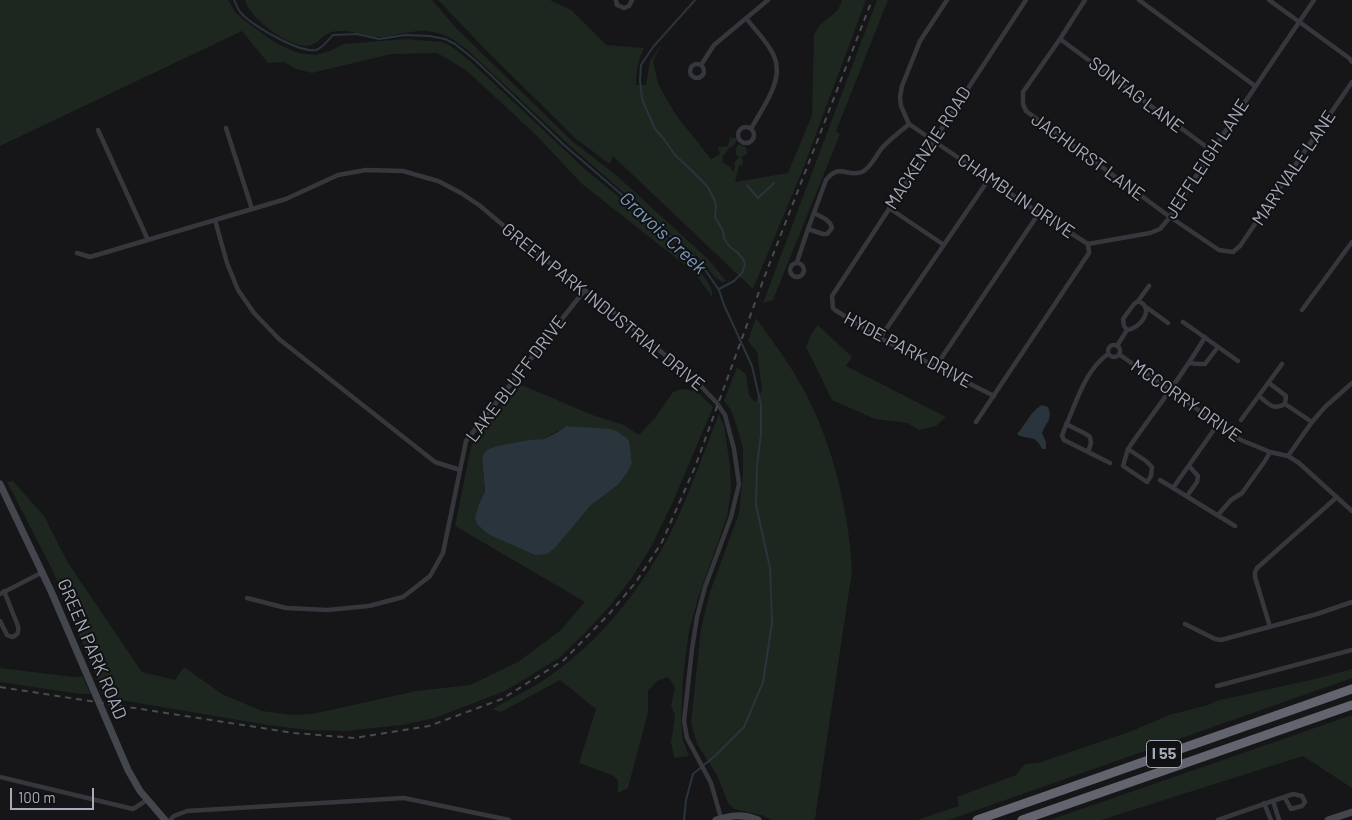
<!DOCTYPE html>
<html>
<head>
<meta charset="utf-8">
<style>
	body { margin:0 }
	#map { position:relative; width:1352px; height:820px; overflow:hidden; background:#161618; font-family:Barlow,sans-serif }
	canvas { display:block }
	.scale { position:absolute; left:10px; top:788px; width:84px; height:22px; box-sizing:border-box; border:2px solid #a6abb9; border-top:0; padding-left:6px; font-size:15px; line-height:18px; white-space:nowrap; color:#a6abb9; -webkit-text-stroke:4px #111113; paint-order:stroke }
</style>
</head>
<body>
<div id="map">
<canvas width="1352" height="820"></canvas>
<div class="scale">100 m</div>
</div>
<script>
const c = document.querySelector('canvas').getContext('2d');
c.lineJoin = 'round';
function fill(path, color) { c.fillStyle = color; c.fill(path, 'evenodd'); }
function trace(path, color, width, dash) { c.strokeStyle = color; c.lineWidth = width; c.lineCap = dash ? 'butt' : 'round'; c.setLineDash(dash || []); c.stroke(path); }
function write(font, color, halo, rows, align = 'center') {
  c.font = font + ' Barlow,sans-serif'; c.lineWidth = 4; c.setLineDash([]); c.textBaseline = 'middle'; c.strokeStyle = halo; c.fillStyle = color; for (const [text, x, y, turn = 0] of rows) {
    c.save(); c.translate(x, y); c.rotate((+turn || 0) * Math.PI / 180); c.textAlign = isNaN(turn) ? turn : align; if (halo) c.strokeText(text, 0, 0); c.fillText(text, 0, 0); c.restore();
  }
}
fill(new Path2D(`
	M0 0H228L236 13 252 26 276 43 298 53 316 55 330 51 344 44 405 39 443 42 451 46 470 61 586 170 662 232 694 262 709 284 712 291V297L695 273 582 184 536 135 466 70 437 53 391 54 312 73 296 69 284 62 268 63 242 31 0 146Z
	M245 0H432L458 30 572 141 616 175 708 259 726 281 722 282 714 276 702 261 568 144 464 47C460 45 456 41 452 39 444 34 428 30 419 31 406 32 394 36 381 37 365 37 351 28 332 32 322 34 318 46 306 46 286 45 250 19 245 0Z
	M438 0H550L571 10 606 45 644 48C638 60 636 72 636 85H646L650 61 662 43 653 61 658 84 676 115 711 159 720 154 718 147 728 146 730 138H736L737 141 732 147H730L722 158 724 160 722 162 730 167 732 166 731 170 733 171 735 167 734 163 738 158H740L736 155V148L739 144 744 147H746L747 155 742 156 743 165 739 166 735 182 788 173 812 115 814 35 819 26 838 10 842 0H866L803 169 753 289 613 156 610 164 576 139 484 48Z
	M877 0H888L836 131 840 134 773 300 763 303Z
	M756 318C770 338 785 357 797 378 830 432 849 508 852 571L815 819 813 820H772L761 815 734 809 728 803 717 775 697 744 691 723 701 628 710 592 739 513 743 473V448L736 424 731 410 724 401 737 367 746 374 749 395 755 402 762 390 757 352 748 341Z
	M818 325 852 357 846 366 946 417 936 426 919 430 907 423 875 419 832 400 806 347 811 334Z
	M519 384 595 416 624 425 639 435 655 418 673 392 682 389 696 391 713 407 673 502 651 547 631 579 609 607 584 634 559 658 505 691 435 718 402 725 346 731 307 730 268 725 108 698 104 696 52 569 7 482 13 481 44 516 68 563 142 672 175 680 184 667 222 694 262 711 293 715 312 714 416 691 470 685 518 662 561 630 585 602 455 526 471 447 474 440ZM566 426 598 429 629 440 632 463 627 473 618 485 591 505 555 548 479 504 485 491 482 457 521 442 544 439Z
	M719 414 724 426 730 465 731 491 727 517 698 598 689 631 683 677 681 723 683 740 689 756 674 758 671 742 675 716 671 705 675 687 668 677 657 681 648 691V712L628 788 618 793V780L612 775 579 763 596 709 560 680 501 712 492 709C512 698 533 688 551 675 601 640 642 588 670 534 689 495 703 454 719 414Z
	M0 668 74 677 82 676 91 694H80L0 682Z
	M1352 669V678L960 816 948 820H917L959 806 957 797 1016 775 1025 764 1038 763 1132 731 1169 715 1208 705 1216 701 1315 679Z
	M1352 715V788L1303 756 1101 820H1050Z`), '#1d261f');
fill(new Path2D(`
	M1042 405 1048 407C1053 420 1046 422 1042 433L1046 442V449H1042C1035 433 1027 441 1017 434 1026 424 1030 412 1042 405Z
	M566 426 611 429 618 432 629 440 632 463 627 473 618 485 591 505 555 548 547 554 535 555 488 534 477 524 475 518 479 504 485 491 482 457 487 450 497 446 530 440 544 439 556 433Z`), '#2a343d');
trace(new Path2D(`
	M234 0C236 4 238 10 241 13 253 26 299 53 316 50 323 48 328 40 333 35L357 34 379 39 405 35 429 36 445 39 455 44 476 61 564 145 699 261 719 290 724 305 752 366 761 405V434L757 466 756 505 770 568 772 623 763 682 744 727 716 755 693 774 686 800 684 820
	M695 0 653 47 641 65 640 81 642 99 655 129 664 139 675 155 688 167 708 187 715 201 716 206 715 217 723 231 724 238 729 246 738 253 743 259 745 264 742 273 734 281 719 289
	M747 185 758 198 774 183`), '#2a343d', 2);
trace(new Path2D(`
	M616 0 617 5 624 8 629 6 632 0
	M947 0 920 41 902 86 900 97 901 106 909 124 1039 213 1088 244
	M1085 0 1060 39 1023 92V104L1026 111 1170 217 1219 250 1233 252 1240 246 1352 82
	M1139 0 1255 86
	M1269 0 1349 58 1352 62
	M746 18C755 30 768 42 774 56 785 80 762 108 751 129
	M1060 39 1212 151
	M690 71a7 7 0 1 1 14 0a7 7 0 1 1-14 0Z
	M701 65 714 45 768 0
	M738 135a8 8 0 1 1 16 0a8 8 0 1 1-16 0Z
	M226 128 252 209
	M98 130 148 240
	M889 208 944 245
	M215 220 227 263 238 290 254 313 279 339 435 462 460 470
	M808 229 823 234H827L832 228C830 219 821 217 814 213
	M77 253 90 257 286 199 338 175 366 170 403 171 438 181 461 193 479 205 529 247 617 315 695 380 716 402 725 415 734 449 739 484 731 517 705 587 697 617 692 649 684 721 687 738 711 783 721 818
	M797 262 808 229 826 180C840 162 847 178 862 172 871 168 876 155 882 148 890 139 900 132 909 124
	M790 270a7 7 0 1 1 14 0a7 7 0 1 1-14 0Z
	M1138 301 1149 286
	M1146 307 1168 323
	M1302 310 1352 242
	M1183 322 1238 361
	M880 338 989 179
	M1108 351a6 6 0 1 1 12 0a6 6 0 1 1-12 0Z
	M1117 346 1127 330 1124 326 1123 319 1134 304 1138 301C1156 308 1140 329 1127 330
	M1120 355 1241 440 1270 452 1288 456 1299 463 1352 511
	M1190 363 1198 364H1205L1218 347
	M936 366 1039 213
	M1269 383 1286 396 1285 404
	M994 396 880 338 835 310 833 308 832 296 1026 0
	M1259 396C1269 404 1273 411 1285 404
	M1285 404 1312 422
	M1241 420 1282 364
	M976 422 1089 253 1088 244 1150 233 1160 229 1170 217 1212 151 1314 0
	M1066 424 1086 434 1090 437 1091 443 1088 452 1064 440 1062 436 1064 430C1076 404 1084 371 1108 354
	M1128 449 1146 461 1152 467 1151 476 1147 482 1123 466 1127 452 1130 446C1155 410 1183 375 1205 337
	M1088 452 1110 463
	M1288 456 1312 422 1325 407 1352 383
	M1160 480 1235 526
	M1173 488 1218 424
	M1187 496 1197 482 1198 476 1189 466
	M1218 515 1231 500 1242 493 1265 461 1270 452
	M0 594 43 572
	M247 598 286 608 327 610 369 606 403 597 430 576 443 553 466 441 584 291
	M0 621 7 635 12 637C18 635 19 632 18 626L4 591
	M1185 624 1215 639 1221 640 1317 614 1352 602
	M1270 627 1255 577V572L1257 568 1337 497
	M1217 686 1352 650
	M0 777 133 809 147 800
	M1273 801 1279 820
	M1264 803 1271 820
	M170 820 174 816 187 811 404 798 509 820
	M1218 820 1293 794 1302 796 1305 802 1302 806 1291 809 1285 798`), '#36373d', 4.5);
trace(new Path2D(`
	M0 484 51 591 128 770 140 791 165 820
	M716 820C731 815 743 814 758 820
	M1328 820 1352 812`), '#44464d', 7);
trace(new Path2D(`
	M977 820 1352 689
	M1022 820 1352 705`), '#62656e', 9);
trace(new Path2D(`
	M0 687 294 733 354 738 429 726 502 699 564 660 609 614 636 582 662 542 695 467 764 278 872 0`), '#494b52', 2, [6, 5]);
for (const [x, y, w] of [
	[1164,754,35]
]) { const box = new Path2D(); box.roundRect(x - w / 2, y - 13.5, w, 27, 4); c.fillStyle = '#111113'; c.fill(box); trace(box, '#a6abb9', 1); }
write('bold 16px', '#a6abb9', null, [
	["I 55",1164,754]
]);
write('18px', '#a6abb9', '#111113', [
	["SONTAG LANE",1136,95,37],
	["MACKENZIE ROAD",928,148,-57],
	["JACHURST LANE",1088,157,36],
	["JEFFLEIGH LANE",1207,159,-57],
	["MARYVALE LANE",1294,168,-56],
	["CHAMBLIN DRIVE",1016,196,34],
	["GREEN PARK INDUSTRIAL DRIVE",603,307,39],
	["HYDE PARK DRIVE",908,350,28],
	["LAKE BLUFF DRIVE",516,379,-53],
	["MCCORRY DRIVE",1186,401,35],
	["GREEN PARK ROAD",92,649,67]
]);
write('italic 19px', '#7b98b7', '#111113', [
	["Gravois Creek",663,233,43]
]);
</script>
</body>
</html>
